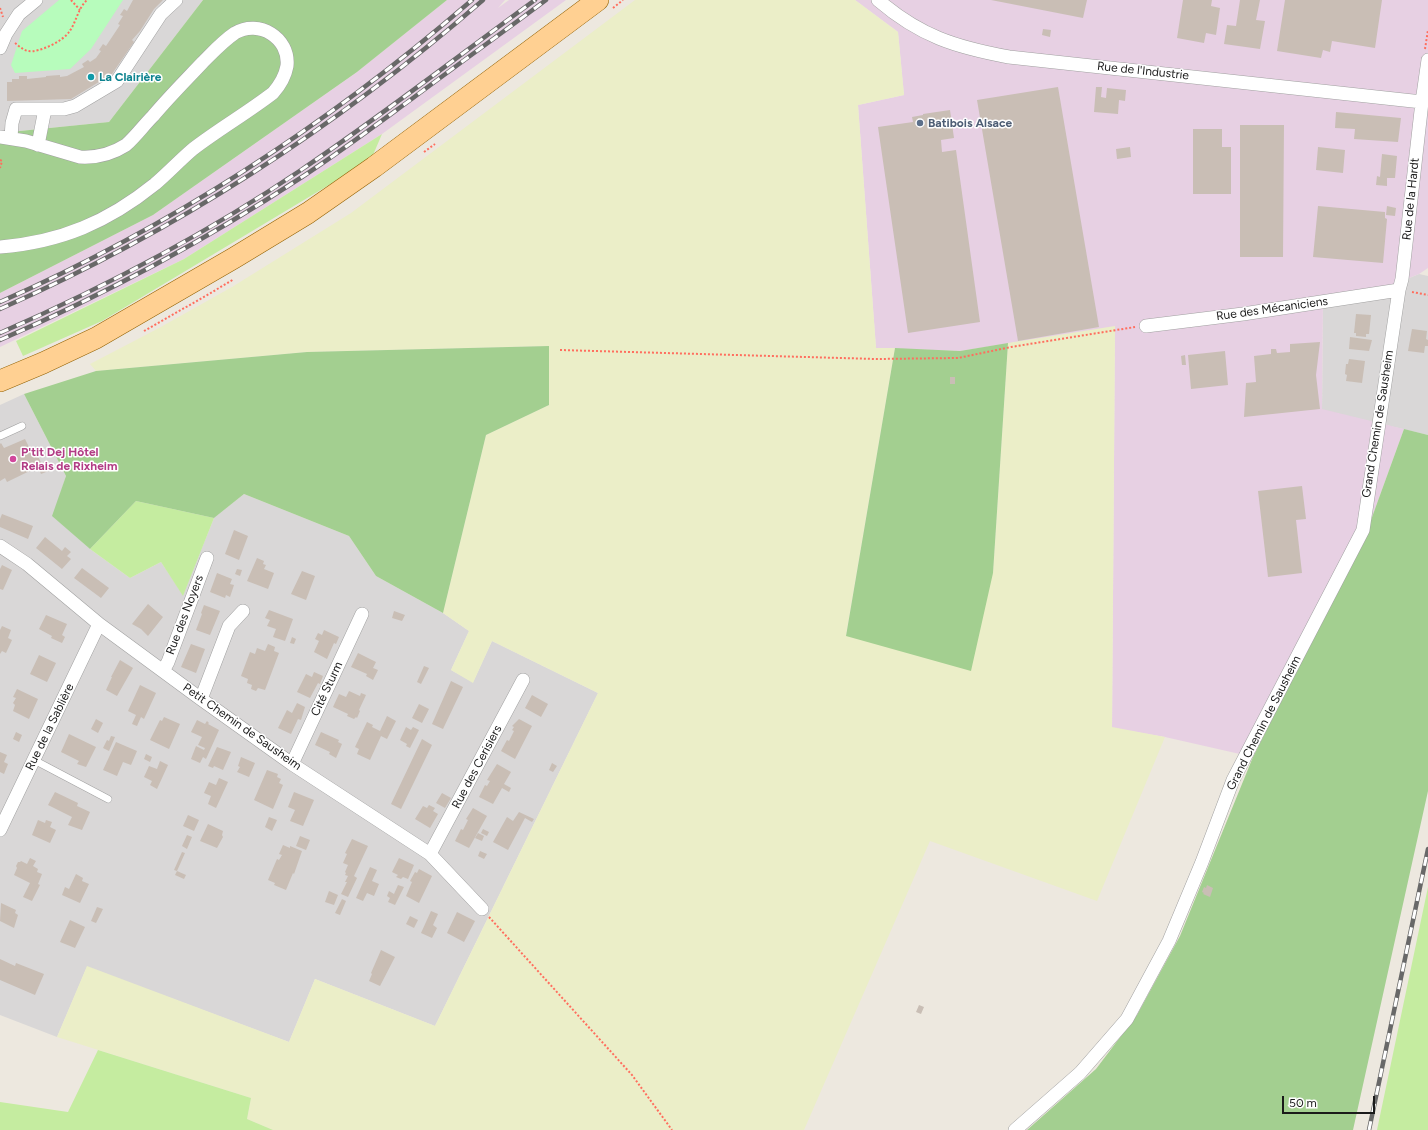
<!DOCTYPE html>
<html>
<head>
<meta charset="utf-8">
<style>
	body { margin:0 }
	#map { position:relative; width:1428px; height:1130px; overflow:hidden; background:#ede8df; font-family:Figtree,sans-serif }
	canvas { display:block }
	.scale { position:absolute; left:1282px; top:1096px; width:93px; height:18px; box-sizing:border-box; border:2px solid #1a1a1a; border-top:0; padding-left:5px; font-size:12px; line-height:14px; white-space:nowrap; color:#1a1a1a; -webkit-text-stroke:3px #fff; paint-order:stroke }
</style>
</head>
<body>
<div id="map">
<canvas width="1428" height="1130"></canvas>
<div class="scale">50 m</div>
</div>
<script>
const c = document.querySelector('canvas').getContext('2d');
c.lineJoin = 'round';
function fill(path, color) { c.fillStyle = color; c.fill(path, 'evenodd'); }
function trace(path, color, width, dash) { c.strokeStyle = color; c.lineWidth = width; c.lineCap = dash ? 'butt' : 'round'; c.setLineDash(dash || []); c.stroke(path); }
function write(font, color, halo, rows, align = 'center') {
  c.font = font + ' Figtree,sans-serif'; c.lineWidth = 3; c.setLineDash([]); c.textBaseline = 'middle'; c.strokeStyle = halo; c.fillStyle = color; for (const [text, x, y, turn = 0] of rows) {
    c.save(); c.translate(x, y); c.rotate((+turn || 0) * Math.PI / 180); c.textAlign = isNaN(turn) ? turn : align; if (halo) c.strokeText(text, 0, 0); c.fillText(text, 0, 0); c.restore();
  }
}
fill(new Path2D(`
	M0 0H203L109 122 0 133Z
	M1419 274 1428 276V435L1322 410 1323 297 1392 285Z
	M24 394 66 476 53 516 90 549 130 578 161 562 183 595 214 518 244 494 349 536 376 576 443 613 469 631 451 670 473 682 492 641 598 693 435 1026 315 979 289 1042 87 967 57 1037 0 1015V405Z`), '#d9d7d7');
fill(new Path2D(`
	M447 0H505L498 8 509 0H566L382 134 184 259 0 347V293L153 215 357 72Z
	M855 0H1428V268L1419 274 1392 285 1323 297 1322 409 1404 429 1367 531 1253 757 1165 737 1112 728 1115 327 960 351 876 348 858 105 904 95 898 32Z`), '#e7d0e3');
fill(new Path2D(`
	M635 0H855L898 32 904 95 858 105 876 348H895L846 635 993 573 1008 343 1115 326 1112 727 1165 737 1097 901 930 841 804 1130H273L247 1119 251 1098 57 1037 87 966 289 1042 315 979 435 1026 598 693 492 641 473 683 451 670 469 631 443 613 486 435 549 405 548 346 307 352 96 371 90 364 159 328 232 287 351 213Z`), '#ebeec8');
fill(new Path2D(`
	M382 134 373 155 354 170 102 321 23 356 16 341 184 259Z
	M136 501 214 518 183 596 161 562 130 578 90 549Z
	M1428 887V1130H1377Z
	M98 1050 251 1098 247 1119 273 1130H0V1102L68 1112Z`), '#c5eca0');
fill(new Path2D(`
	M203 0H447L357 72 153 215 0 293V133L109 122Z
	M1008 343 993 573 971 671 846 636 895 348 960 351Z
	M549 346V405L486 435 443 613 376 576 349 536 244 494 214 518 136 501 90 549 52 516 66 476 24 394 96 371 307 352Z
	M1404 429 1428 435V791L1353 1130H1027L1096 1069 1137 1015 1180 936 1253 757 1367 531Z`), '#a3cf90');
fill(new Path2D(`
	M59 0H123L91 49 70 69 15 73 11 65 22 31Z`), '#b7fcbc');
fill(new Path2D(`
	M133 0H163L154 9 140 31 132 40 134 42 112 74 71 99 7 101V82H12V79H19V76H27V79L46 77V76L60 75V77L67 76 84 67 82 64 88 60 90 62 96 58 101 51 99 50 103 44 106 46 120 25 118 24 123 16 120 15 124 9 127 11Z
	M991 0H1087L1083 18Z
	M1183 0H1212L1211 6 1220 8 1216 35 1206 33 1204 43 1177 38Z
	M1240 0H1260L1256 20 1265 21 1260 49 1224 44 1227 25 1236 26Z
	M1285 0H1382L1375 48 1332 41 1330 52 1323 50 1321 58 1277 51Z
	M1043 29 1051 30 1050 37 1042 35Z
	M1058 87 1099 327 1018 341 977 100Z
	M1096 87H1102L1101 97 1106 98 1107 88 1126 90 1125 101 1119 100 1118 114 1094 112Z
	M950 110 954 138 941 140 942 152 956 150 980 322 908 333 878 127 913 122 912 117 923 115V114Z
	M1336 112 1401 118 1398 142 1354 139 1355 129 1335 128Z
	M1240 125H1284L1283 257H1240Z
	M1193 129H1222V147H1231V194H1193Z
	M1130 147 1131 157 1117 159 1116 149Z
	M1318 147 1345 150 1343 173 1316 170Z
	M1382 154 1397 156 1395 178H1387V186L1376 185 1377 176 1380 177Z
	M1318 206 1385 212V218L1387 219 1383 263 1313 257Z
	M1387 206 1396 208 1395 216 1386 215Z
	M1356 314 1371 315 1369 334H1366V337L1356 336V333H1354Z
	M1412 329 1427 331 1426 339 1428 340V346H1425L1424 353 1408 351Z
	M1350 337 1372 340 1369 351 1349 349Z
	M1320 342 1316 375 1320 409 1244 417 1246 383 1256 382 1254 356 1271 354V349H1276L1277 353 1290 352V344Z
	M1225 351 1228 385 1191 389 1188 355Z
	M1185 355 1186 365H1182L1181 356Z
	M1349 359 1365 361 1362 383 1346 381 1347 375 1345 374 1346 364H1348Z
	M950 377H955V384H950Z
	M25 439 30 449 34 447 42 465 7 482 5 478 0 481V444L1 443 4 448Z
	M49 464 51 470 41 474 39 469Z
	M1302 486 1306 519 1296 520 1302 573 1268 577 1258 491Z
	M2 514 33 526 28 539 0 527V519Z
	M234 530 248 536 239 560 225 554Z
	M45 537 62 551 65 547 71 552 67 556 71 559 62 569 36 548Z
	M257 558 264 561 263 564 266 565 264 569 274 573 268 589 247 581Z
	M2 565 12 570 3 590 0 589V569Z
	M82 568 109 588 101 598 74 578Z
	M237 569 242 570 240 576 235 574Z
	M302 571 315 576 306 600 291 594Z
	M217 573 232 579 230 584 234 585 230 597 226 595 225 598 210 592Z
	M148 604 163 617 148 636 141 629 132 624Z
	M204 605 220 611 210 635 196 630 202 614 201 613Z
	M269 610 293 619 285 641 273 637 276 629 267 626 270 620 265 618Z
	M394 611 405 615 402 621 392 618Z
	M46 615 67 624 62 635 65 637 62 643 51 638 52 636 39 629Z
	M2 626 11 630 8 638 12 640 6 653 2 651 0 654V630Z
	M324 630 339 637 336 644 334 643 327 659 314 652 319 641 315 639 318 633 322 635Z
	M292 637 296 639 294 644 290 643Z
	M191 644 205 649 196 673 181 667Z
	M268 644 275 647 274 651 279 653 265 690 258 688 256 691 251 689 252 685 247 683 248 679 241 676 250 652 255 654 257 648 265 651Z
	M358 653 376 662 373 668 378 670 373 680 366 676 367 674 351 667Z
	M39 655 56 663 47 682 30 674Z
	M120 660 133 668 117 696 106 690 112 677H111Z
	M424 666 429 668 421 684 417 682Z
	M314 672 323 676 320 684 318 683 310 698 297 692 306 674 312 677Z
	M451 681 463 687 443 729 432 724Z
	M140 685 156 693 144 719 141 717 137 726 132 724 136 715 128 711Z
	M17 689 38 699 29 719 13 711 15 705 13 703 16 698 13 697Z
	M349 691 360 696 361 693 366 695 359 710 360 711 357 718 356 717 354 719 347 716 348 714 333 707 339 694 346 697Z
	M532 695 548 704 541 717 525 708Z
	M297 703 305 707 301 720 298 719 291 734 278 728 287 710 292 713Z
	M419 704 429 709 422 723 412 718Z
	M387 716 396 721 387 739 381 736 370 760 357 754 359 749 355 747 367 722 373 725 372 727 380 731Z
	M164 717 180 724 169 749 150 740 160 720 162 721Z
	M96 719 103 723 98 733 91 729Z
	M519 719 532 726 515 759 501 751 507 740 509 741 514 731 512 730 514 727 512 726Z
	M197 720 205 724 207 721 209 723 208 724 219 730 206 759 203 757 200 763 191 759 196 746 204 750 205 748 198 745 202 737 191 732Z
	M406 727 411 730 413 727 419 730 410 748 406 746 407 744 400 740Z
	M16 732 22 735 19 742 13 739Z
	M321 732 339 740 338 742 342 744 336 758 329 754 330 752 315 745Z
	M69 734 96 747 86 767 77 764 79 761 61 752Z
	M111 736 115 737 109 751 103 748 107 740 109 741Z
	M422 739 432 745 401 809 391 804Z
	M116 742 137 751 131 765 123 762 117 776 103 770Z
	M217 747 231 752 223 770 214 766 213 768 208 766Z
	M0 752 7 755 4 762 8 764 4 774 0 772Z
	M146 754 152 757 150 762 144 759Z
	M241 757 255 763 249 777 237 772 240 767 238 766Z
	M160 761 168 765 157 789 150 785 152 781 144 777 149 766 157 769Z
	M552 763 557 766 553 772 549 770Z
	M497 764 511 772 504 784 511 788 509 792 502 788 493 804 479 797 485 785 487 786 490 781 487 780Z
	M267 770 278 774 277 777 281 779 279 783 283 785 273 809 254 800Z
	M219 778 228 782 216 808 208 804 211 796 204 793 209 782 216 785Z
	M55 792 78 803 77 806 90 812 82 830 68 825 72 817 48 805Z
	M294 792 314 800 303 826 290 821 295 810 288 807Z
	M442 793 451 798 445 808 436 803Z
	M429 805 435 808 433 811 438 814 430 828 415 819 423 806 427 808Z
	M473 808 487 816 469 848 455 841 461 829 463 830 468 820 466 819Z
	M519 812 534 819 532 822 525 818 508 850 493 842 507 817 513 821Z
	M188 815 199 820 194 831 183 826Z
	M269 817 277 820 272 831 265 827Z
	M38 820 45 823 46 820 52 822 50 827 56 830 50 843 32 835Z
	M208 824 223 831 222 835 223 837 217 848 200 841Z
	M483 829 489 832 487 836 481 833Z
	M478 833 484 836 482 841 475 838Z
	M187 835 192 837 187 849 182 846Z
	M300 836 310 840 306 850 296 846Z
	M352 839 368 846 354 876 357 878 348 897 341 894 347 882H345L348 876 345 875 346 873 345 872 348 865 343 863 347 854 345 853Z
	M283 845 290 848V846L302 851 294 874 293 873 286 890 274 885 275 883 268 880 277 859 279 860 282 855 279 854Z
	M480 851 487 854 484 859 478 856Z
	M182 852 185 853 177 871 174 870Z
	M30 858 36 861 33 866 38 869 37 872 42 874 38 884 40 885 32 901 23 897 30 883 14 875 17 868 16 866 18 862H20L21 861 27 864Z
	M399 858 414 865 408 879 403 877 401 879 396 877 398 875 392 872Z
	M370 867 377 870 372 881 379 884 374 896 367 893 363 901 356 898Z
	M419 869 432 876 419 903 406 896 412 882 410 881 415 872 417 873Z
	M177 871 186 875 184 879 175 875Z
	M76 874 83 878 82 881 89 884 80 903 62 895 65 887 69 889Z
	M398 885 404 887 395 905 388 902 390 898 387 896 389 891 394 894Z
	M1207 885 1213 888 1210 897 1203 894 1204 893 1202 892 1204 887 1206 888Z
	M329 891 338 895 334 905 325 902Z
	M342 899 346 901 340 915 335 913Z
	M1 903 16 910 15 913 18 915 14 928 0 921Z
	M97 907 103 909 96 923 91 921Z
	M431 911 438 914 433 925 437 928 432 938 421 933Z
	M457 912 475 921 464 942 447 933Z
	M410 916 418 920 414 928 406 924Z
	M70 920 85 927 75 948 60 942Z
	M381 950 395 957 380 986 369 981 372 974 371 973Z
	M0 959 15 966 16 963 44 974 35 995 0 980Z
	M919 1005 924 1007 921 1014 916 1012Z`), '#c9beb5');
const lane = new Path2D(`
	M0 436 22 426
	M34 760 108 799`);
const street = new Path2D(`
	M878 0C920 36 955 47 1009 57L1422 102
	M0 48 6 34 19 14 36 0
	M0 137 26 141 80 157C97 158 112 154 126 145 136 136 144 125 153 116 169 97 186 80 203 62 213 52 223 41 235 33 259 19 290 38 287 66 285 77 280 85 273 93 247 113 219 129 193 149 180 160 168 173 155 184 108 222 61 242 0 247
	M11 138 12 123 16 109H64L75 106 117 81 161 14 176 0
	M38 145 45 109
	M1146 326 1243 314 1399 290
	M0 546 27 564 99 624 201 699 292 764 430 854 482 909
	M163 671 168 662 207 558
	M201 699 229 626 243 611
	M292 764 362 614
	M0 830 99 624
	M430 854 523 680
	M1015 1130 1080 1073 1127 1019 1169 941 1202 862 1233 780 1363 530 1399 290 1402 279 1422 102 1428 60`);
const primary = new Path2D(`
	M0 381 43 363 96 338 234 258 308 213 374 167 598 0`);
trace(lane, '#a1a1a1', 8);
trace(street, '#a1a1a1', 14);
trace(primary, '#916000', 22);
trace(new Path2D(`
	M71 0 80 10
	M0 8 3 17
	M613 8 623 0
	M15 43C19 46 23 50 28 51 39 53 63 41 69 32 76 23 78 8 87 0
	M1425 49 1428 30
	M424 152 435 144
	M0 160 2 161 0 168
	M1412 292 1428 295
	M144 331 209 294 234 279
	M560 350 876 359 958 358 1011 347 1135 327
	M489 917 632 1075 672 1130`), '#ff6e5e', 2, [2, 2]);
trace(lane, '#fff', 7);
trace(street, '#fff', 13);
trace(primary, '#ffd092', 21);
const rail = new Path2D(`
	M0 302C172 226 330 123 472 0
	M0 309C176 231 338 126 483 0
	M0 333C105 287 206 234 301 170 381 116 457 57 535 0
	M0 340C106 294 206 240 302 177 340 152 376 125 413 98 457 65 502 33 546 0
	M1369 1130 1428 849`);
trace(rail, '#686868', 4.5);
trace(rail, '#fff', 3, [9]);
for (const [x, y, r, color] of [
	[91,77,4,"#0f9aa8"],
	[920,123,4,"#5c6f8a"],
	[13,459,4,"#d1479c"]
]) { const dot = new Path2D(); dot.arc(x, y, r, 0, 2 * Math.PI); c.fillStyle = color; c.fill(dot); trace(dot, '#fff', 1.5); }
write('12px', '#1a1a1a', '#fff', [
	["Rue de l'Industrie",1143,71,6],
	["Rue de la Hardt",1411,199,-84],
	["Rue des Mécaniciens",1272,309,-8],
	["Grand Chemin de Sausheim",1378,424,-81],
	["Rue des Noyers",185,615,-69],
	["Cité Sturm",327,689,-65],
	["Grand Chemin de Sausheim",1264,723,-63],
	["Rue de la Sablière",50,727,-64],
	["Petit Chemin de Sausheim",242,727,35],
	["Rue des Cerisiers",477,767,-62]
]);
write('bold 12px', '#0d838f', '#fff', [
	["La Clairière",99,77]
], 'left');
write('bold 12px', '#4e5e75', '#fff', [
	["Batibois Alsace",928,123]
], 'left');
write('bold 12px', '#b23c85', '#fff', [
	["P'tit Dej Hôtel",21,452],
	["Relais de Rixheim",21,466]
], 'left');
</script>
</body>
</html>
